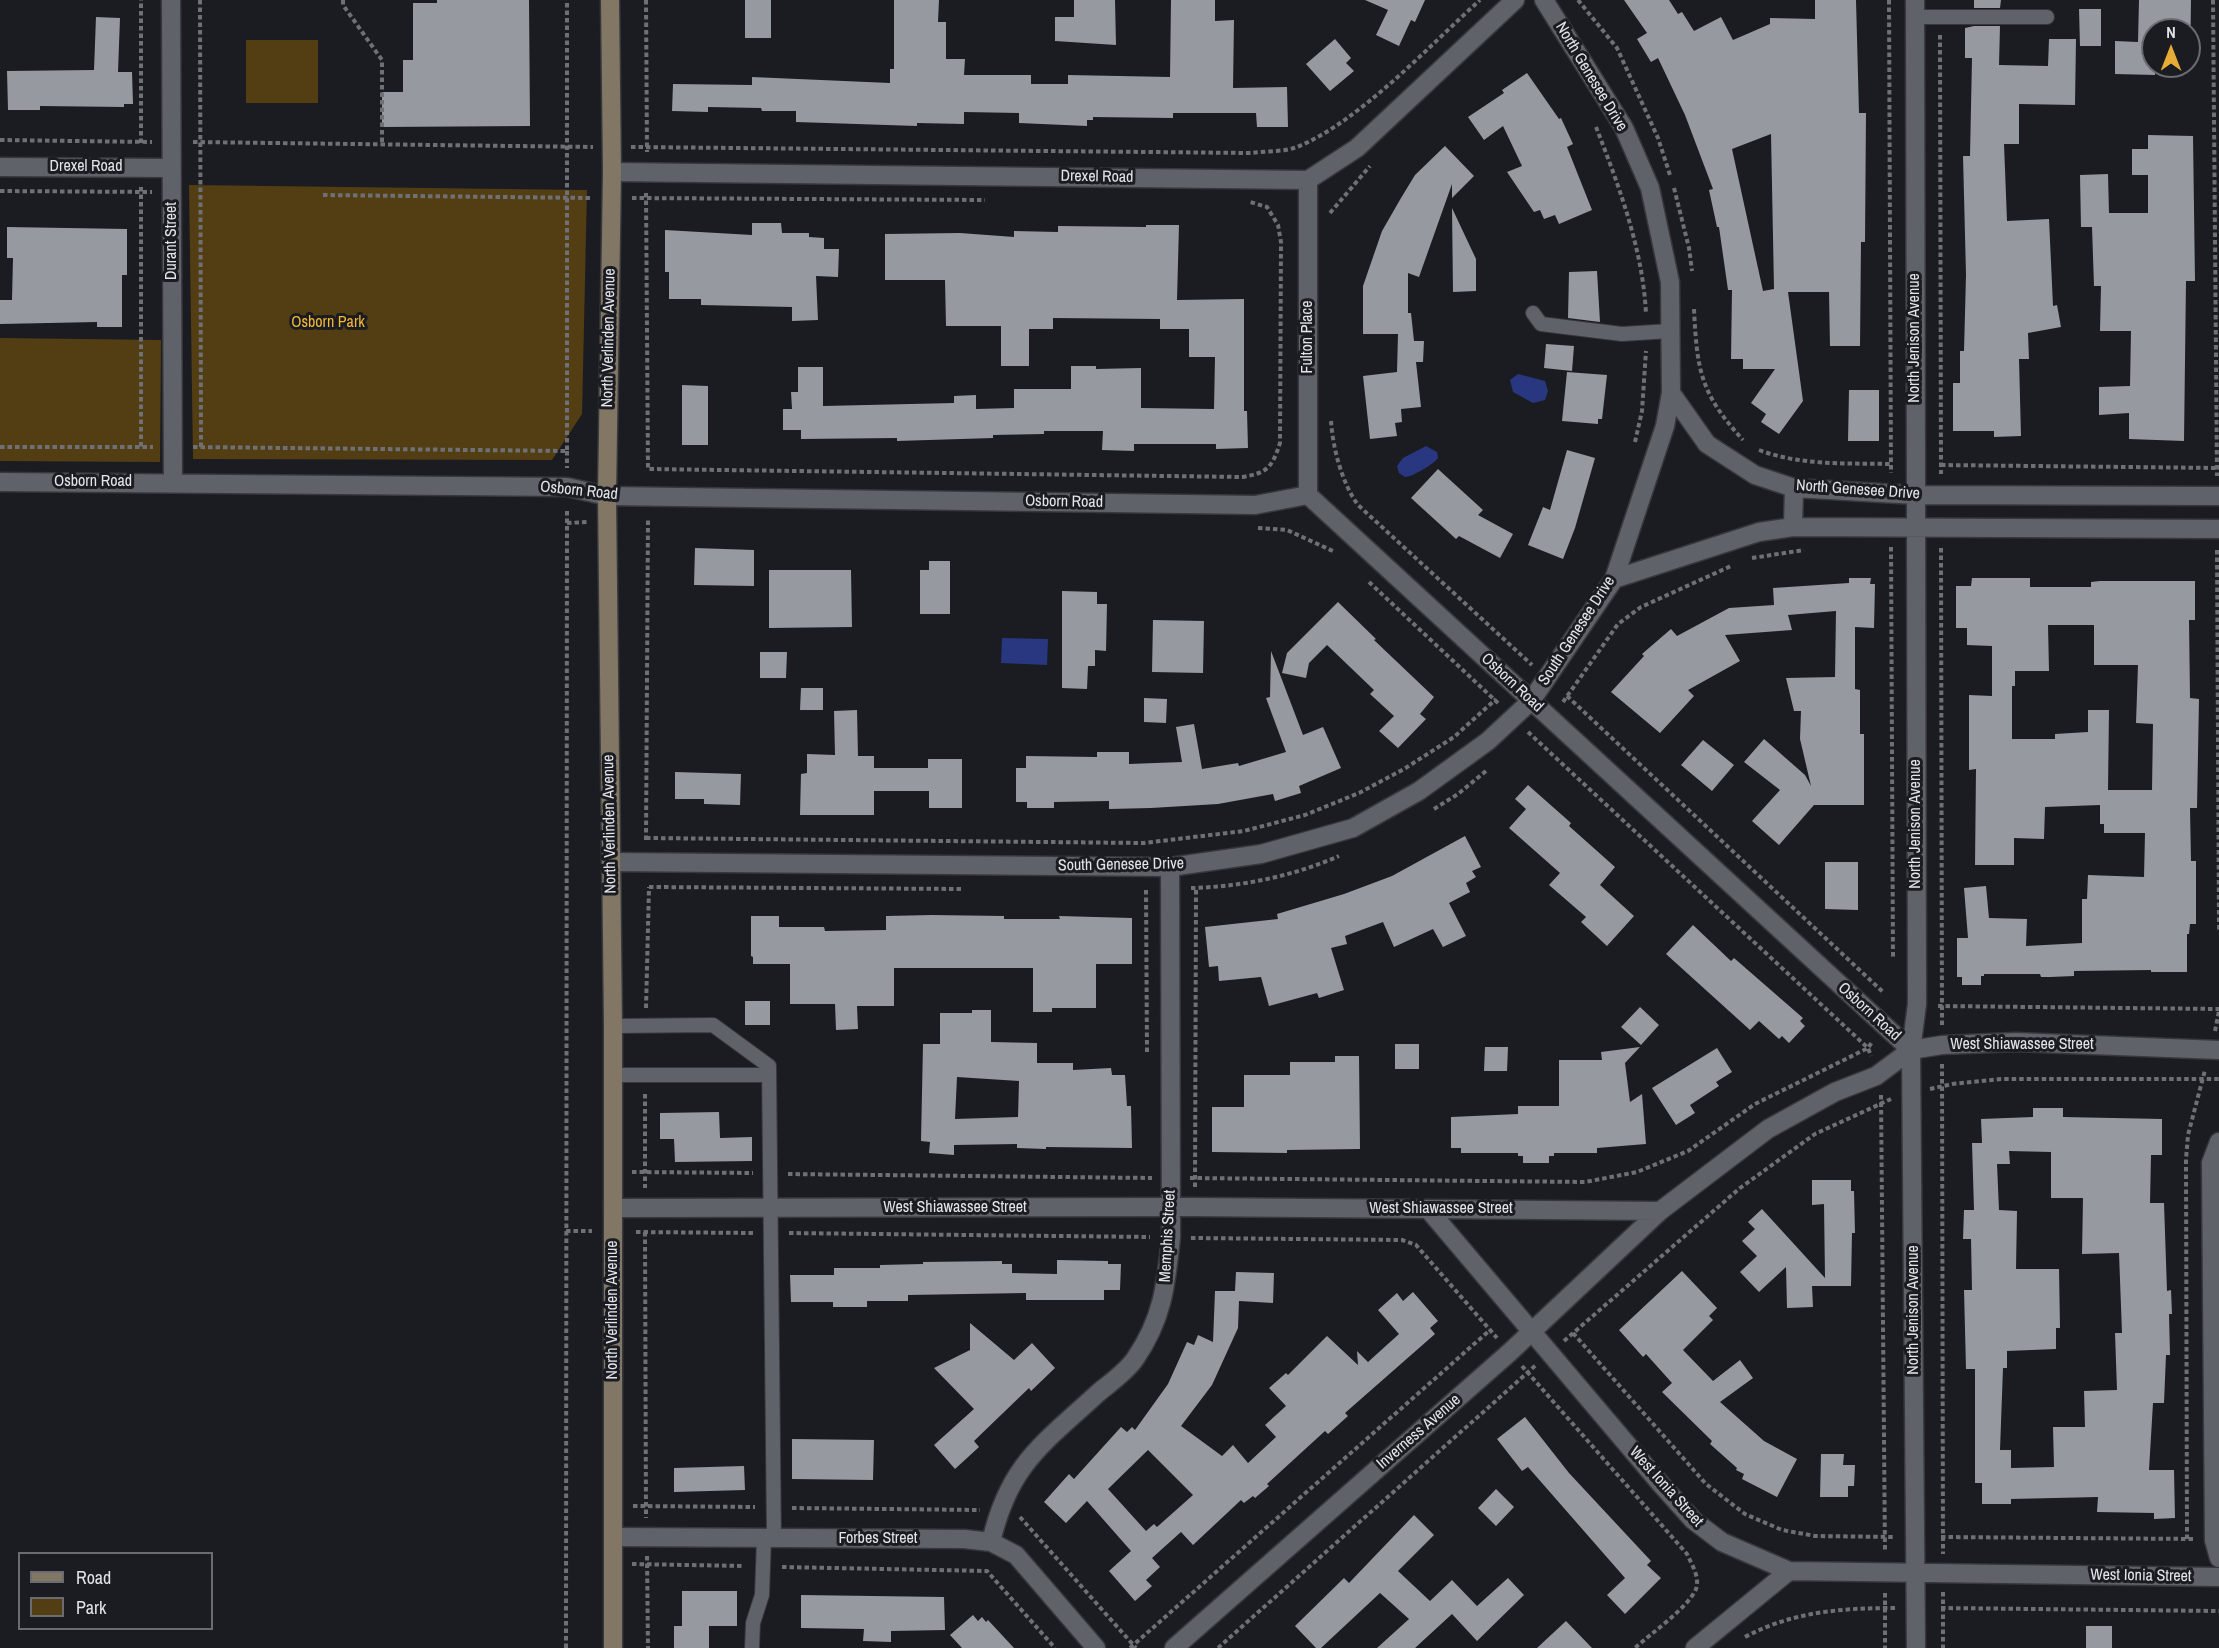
<!DOCTYPE html>
<html>
<head>
<meta charset="utf-8">
<style>
	body { margin:0 }
	#map { position:relative; width:2219px; height:1648px; overflow:hidden; background:#1a1c22; font-family:"Archivo Narrow",sans-serif }
	canvas { display:block }
	.legend { position:absolute; left:18px; top:1552px; width:195px; height:78px; box-sizing:border-box; background:#1a1c22; border:2px solid #6a6c71; margin:0; padding:8px 10px; list-style:none; font-size:18px; color:#e2e4e8 }
	.legend li { display:flex; align-items:center; gap:12px; height:30px }
	.legend b { width:30px; border:2px solid #6a6c71 }
	.north { position:absolute; left:2141px; top:18px; width:60px; height:60px; box-sizing:border-box; background:#1a1c22; border:2px solid #6a6c71; border-radius:50%; rotate:0deg; font-size:16px; font-weight:700; line-height:24px; text-align:center; color:#e2e4e8 }
	.north::after { content:''; display:block; margin:auto; width:21px; height:27px; background:#e5ad35; clip-path:polygon(50% 0,100% 100%,50% 72%,0 100%) }
</style>
</head>
<body>
<div id="map">
<canvas width="2219" height="1648"></canvas>
<ul class="legend">
<li><b style="height:8px;background:#827664"></b>Road</li>
<li><b style="height:16px;background:#533e14"></b>Park</li>
</ul>
<div class="north">N</div>
</div>
<script>
const c = document.querySelector('canvas').getContext('2d');
c.lineJoin = 'round';
function fill(path, color) { c.fillStyle = color; c.fill(path, 'evenodd'); }
function trace(path, color, width, dash) { c.strokeStyle = color; c.lineWidth = width; c.lineCap = dash ? 'butt' : 'round'; c.setLineDash(dash || []); c.stroke(path); }
function write(font, color, halo, rows, align = 'center') {
  c.font = font + ' "Archivo Narrow",sans-serif'; c.lineWidth = 6; c.setLineDash([]); c.textBaseline = 'middle'; c.strokeStyle = halo; c.fillStyle = color; for (const [text, x, y, turn = 0] of rows) {
    c.save(); c.translate(x, y); c.rotate((+turn || 0) * Math.PI / 180); c.textAlign = isNaN(turn) ? turn : align; if (halo) c.strokeText(text, 0, 0); c.fillText(text, 0, 0); c.restore();
  }
}
fill(new Path2D(`
	M246 40H318V103H246Z
	M189 185 587 190 582 414 552 460 193 459Z
	M0 338 161 340 160 462 0 461Z`), '#533e14');
fill(new Path2D(`
	M1518 374 1545 381 1548 391 1545 400 1533 403 1513 392 1510 380Z
	M1426 446 1437 452 1438 458C1434 464 1412 477 1405 477L1399 473 1397 466 1403 458Z
	M1002 638 1048 639 1047 665 1001 663Z`), '#293780');
fill(new Path2D(`
	M437 0H529L530 126 382 127V92H403V60H413V3H437Z
	M745 0H771V38H745Z
	M894 0H939L938 22H946V59H965L964 75H1031V84H1068V75L1170 77 1171 0H1215V21L1234 20 1233 88 1287 87 1288 127H1257L1256 113H1173V118L1093 117V120H1087V126L1019 123V113L964 112V124L917 123V126L796 122V111H762L761 108 708 107V112L672 111 673 84 752 85V77L890 83V69H894Z
	M1074 0H1115L1116 45 1055 41V17H1074Z
	M1365 0H1425L1415 22 1411 20 1399 46 1376 35 1388 10Z
	M1624 0H1669L1678 14 1682 12 1694 31 1721 17 1733 40 1770 24V18L1815 19V0H1856L1859 113H1866L1865 242H1861L1860 346H1830L1829 292H1788L1803 401 1779 434 1761 422 1766 414 1751 403 1775 369H1743V359H1731L1732 290H1728L1719 227H1717L1709 190 1713 189 1685 115 1658 58 1651 62 1637 39 1647 33ZM1771 134 1774 289 1763 291 1732 149Z
	M1974 0H2001L2000 8H1974Z
	M2139 0H2191L2190 71H2155V75L2115 74V41L2138 42ZM2153 30H2189V66H2153Z
	M2079 9H2101V46H2080Z
	M96 17 120 18 118 72H132L133 104H124V107L40 106V110H8L7 71 94 70Z
	M1974 26H2000L1999 65 2048 66 2049 39H2076L2075 105 2019 104V144H2004L2007 221 2049 219 2053 306 2057 305 2061 327 2028 333 2029 359H2019L2021 436 1994 437V431H1953V383H1960V351H1964L1966 275 1963 156H1970L1972 58H1965V28Z
	M1335 39 1351 58 1346 63 1354 71 1330 91 1306 64Z
	M1527 73 1559 119 1561 118 1573 144 1567 147 1592 210 1559 224 1555 215 1544 219 1540 210 1534 212 1507 172 1522 166 1503 126 1484 140 1468 117 1504 93 1502 90Z
	M2148 135 2193 136 2195 281H2186L2184 441 2129 439V413L2099 415V387L2130 386 2131 331H2100L2101 286H2094L2092 227H2081L2080 175 2108 174 2109 213H2148V175H2132V149H2148Z
	M1445 146 1474 176 1452 198V184L1419 277 1408 273V313H1411L1414 341H1424L1423 362H1416L1421 407 1401 409 1402 422 1395 423 1397 436 1370 439 1363 376 1397 372 1398 334H1363V286L1382 231 1401 198 1415 175Z
	M1452 208 1476 259V291L1453 292Z
	M752 223H781L782 233H809V237L824 238V249H839L838 277 816 276 818 320 792 321V307L701 305V299H669V272H665V230L752 235Z
	M1146 225H1179L1177 300 1244 299V411H1247L1248 448 1216 449V444H1134V451L1102 450 1103 431H1044V434L993 435V438L897 441V438L801 439V430H783V409H792L791 392H798V367H823V406L954 403V396L976 395V409L1014 408V389H1071V366H1096V369L1141 368V408L1214 409 1215 357H1189V329H1160V319L1053 318V329H1029V366H1001V326H946L945 280H885V234L960 233 1014 237V231L1058 232V226L1146 227Z
	M7 227 127 229V275H122V327H97V322L0 324V300H12L13 258H7Z
	M1597 271 1600 322 1568 318 1569 272Z
	M1546 344 1574 346 1572 371 1544 368Z
	M1567 372 1607 375 1602 419H1598V424L1562 421Z
	M682 385 708 386V445H682Z
	M1849 390H1879V441H1848Z
	M1567 450 1595 458 1575 528 1563 559 1528 545 1543 507 1550 510Z
	M1438 469 1483 510 1478 515 1513 534 1500 558 1459 536 1456 539 1411 498Z
	M695 548 754 550V586L694 585Z
	M929 561H950V614H920V570H929Z
	M769 570H851L852 627 769 628Z
	M1849 578H1871L1870 584H1875L1874 628 1855 627V689L1860 690V734H1864V805H1814L1779 845 1752 821 1780 790 1744 762 1764 739 1805 775 1811 786 1800 739 1801 711H1794L1786 678 1835 677 1836 611 1788 615 1792 630 1725 635 1740 661 1688 690 1694 696 1660 733 1611 692 1644 656 1642 654 1671 629 1677 636 1729 608 1774 605 1773 588 1849 583Z
	M1972 578H2030V587H2091V582L2100 581H2195V620H2189L2190 698 2199 699 2197 808H2190L2191 861H2196V924H2190L2189 934H2187V972H2151V970L2074 971V976L2050 977H2041L2040 974H1984V976H1981V985H1962V977H1957V938H1968L1964 888 1986 886 1989 918 2027 919 2026 946 2082 943V899H2087L2088 875 2144 877 2145 833H2104V824H2100V805L2045 807 2044 839 2014 838V865H1975L1976 769 1969 770V695L1992 696V646L1967 645V628H1956V586H1971ZM2048 625H2094V665H2138L2136 723 2153 724 2152 790H2108L2109 710H2088V732L2055 734V739H2012V686H2015V671H2049Z
	M1062 591 1097 592V604H1107L1106 651 1095 650V666H1088L1087 689 1062 688Z
	M1338 602 1376 639 1374 640 1434 697 1420 714 1426 719 1398 748 1379 731 1394 716 1370 694 1374 690 1327 645 1309 663 1306 678 1282 673 1287 653Z
	M1153 620 1204 621 1203 673 1152 672Z
	M1271 651 1303 735 1323 727 1341 768 1299 786 1301 793 1275 801 1273 794 1218 804 1151 808 1109 809V801L1054 802V808H1027V802H1016V768H1026V756L1097 757V752H1129V764L1182 762 1176 727 1194 724 1202 769 1238 763 1239 766 1286 752 1266 698 1270 697Z
	M760 652H787L786 678H760Z
	M801 688H823V710H800Z
	M1144 698 1167 699 1166 723 1144 722Z
	M857 710 858 756H874V768H928V759H962V808H929V791H874V815H800L801 774 807 773V754L835 755 834 711Z
	M1703 740 1734 765 1712 791 1681 765Z
	M675 772 741 774 740 805 704 804V799H675Z
	M1528 785 1571 823 1569 826 1615 867 1600 885 1634 916 1607 946 1581 922 1586 917 1549 885 1560 873 1509 828 1526 809 1515 799Z
	M1465 836 1481 867 1472 871 1476 877 1466 883 1470 892 1449 903 1466 936 1443 947 1433 929 1394 947 1383 922 1345 936 1347 944 1331 948 1344 990 1319 998 1317 993 1269 1006 1261 977 1219 981 1218 966 1209 967 1205 927 1278 919 1277 914 1344 894 1392 876Z
	M1825 862H1858V910L1825 909Z
	M932 915 1004 916V919H1060L1059 916 1132 918V964H1096V1008H1052V1012H1033V968H894V1006H857L858 1029 836 1030 835 1004H790V964H753V957L751 956V916H779V927H824L825 931 886 930V916Z
	M1693 925 1731 961 1734 958 1803 1018 1800 1021 1805 1026 1789 1043 1782 1036 1779 1039 1759 1021 1750 1030 1666 954Z
	M745 1001H770V1025H745Z
	M1640 1007 1659 1025 1641 1045 1621 1027Z
	M972 1010H991V1042L1037 1043V1063H1073V1070L1111 1068 1112 1075H1125L1127 1106H1131L1132 1148 1046 1147V1149L1017 1148V1144L954 1145V1155L929 1153 930 1142 921 1141 923 1044H940V1013H972ZM957 1077 1019 1081 1018 1117 955 1119Z
	M1395 1044H1419V1069H1395Z
	M1485 1047H1508L1507 1071H1484Z
	M1640 1047 1625 1063 1630 1102 1642 1094 1646 1144 1597 1148V1153H1554V1156H1549V1163H1523V1156H1518V1153H1461V1148H1451V1117L1518 1114V1106H1559V1060H1602L1601 1052Z
	M1717 1048 1732 1072 1716 1082 1719 1086 1690 1105 1695 1113 1676 1125 1652 1088Z
	M1335 1056H1359L1360 1149 1287 1150V1153L1212 1152V1107H1244V1075H1290V1062H1335Z
	M2033 1108H2063V1117L2162 1119V1155H2151L2150 1203H2164L2167 1291 2171 1290 2172 1314H2169L2170 1355H2166L2164 1403H2153L2149 1470H2174L2175 1518 2154 1519V1513L2097 1512 2098 1497 2011 1499V1504H1982V1483H1975V1369H1966L1964 1290H1972L1971 1239H1963L1964 1210H1974L1972 1143H1982L1981 1119 2033 1117ZM2009 1151 2051 1152V1198H2083L2082 1254 2119 1253 2122 1333H2115L2117 1390 2084 1391 2085 1427H2053L2054 1467 2011 1468V1450H2000L2003 1368H2007V1351L2056 1349V1328H2060L2059 1269H2016L2017 1211 1999 1210 1997 1164H2010Z
	M719 1112 720 1138 752 1137V1161L675 1162 674 1139H660V1113Z
	M1812 1180H1851V1191H1854L1855 1233H1852L1851 1286H1812L1813 1307 1787 1308 1786 1267 1759 1292 1740 1272 1757 1256 1742 1241 1755 1229 1748 1222 1762 1209 1825 1278 1824 1204 1812 1205Z
	M1057 1260 1108 1261V1264H1121L1120 1290H1104V1300H1026V1293L908 1295V1301H867V1307H833V1302H791L790 1275H834V1268H880V1265L923 1264V1262L1002 1261V1264H1012V1273L1057 1274Z
	M1682 1271 1717 1308 1709 1316 1713 1320 1683 1350 1713 1381 1740 1360 1753 1378 1720 1402 1764 1441 1797 1459 1777 1497 1742 1479 1744 1474 1736 1470 1737 1468 1710 1444 1712 1441 1662 1392 1672 1383 1646 1354 1643 1357 1619 1330Z
	M1236 1272 1274 1273 1273 1303 1239 1301 1238 1328 1212 1385 1181 1426 1222 1456 1233 1445 1248 1463 1276 1437 1265 1425 1286 1406 1269 1388 1286 1373 1288 1375 1327 1336 1358 1365 1357 1351 1368 1362 1399 1334 1378 1310 1397 1293 1403 1301 1413 1292 1438 1321 1430 1328 1435 1334 1345 1413 1348 1416 1328 1434 1325 1431 1267 1484 1269 1486 1255 1498 1253 1496 1244 1503 1241 1500 1193 1545 1181 1532 1152 1558 1160 1567 1146 1580 1152 1586 1135 1601 1109 1571 1131 1551 1087 1501 1066 1523 1044 1502 1069 1474 1074 1479 1121 1427 1127 1432 1132 1427 1135 1430 1168 1384 1187 1342 1194 1345 1198 1335 1213 1342 1215 1291H1235ZM1148 1450 1193 1495 1157 1527 1154 1524 1146 1531 1108 1489Z
	M970 1323 1014 1360 1032 1343 1055 1368 1031 1391 1029 1388 974 1441 979 1447 955 1469 934 1445 974 1409 934 1368 970 1350Z
	M1525 1417 1569 1473 1651 1561 1647 1565 1661 1578 1625 1614 1607 1595 1625 1578 1528 1467 1522 1471 1497 1439Z
	M792 1439 874 1440 873 1480 792 1479Z
	M1821 1454H1844L1843 1465H1855L1854 1486H1848V1497H1820Z
	M744 1466 745 1490 674 1492V1468Z
	M1496 1489 1514 1507 1496 1526 1478 1508Z
	M1414 1515 1434 1535 1398 1571 1430 1601 1452 1580 1477 1606 1508 1578 1524 1595 1477 1641 1452 1614 1415 1648H1377L1409 1619 1380 1593 1321 1648H1316L1295 1626 1344 1578 1349 1583Z
	M682 1591H737V1626H709V1648H674V1626H682Z
	M801 1595 944 1597 945 1630 891 1631V1642L863 1641 864 1629 801 1628Z
	M973 1615 978 1621 982 1617 986 1622 988 1620 1014 1648H962L950 1635Z
	M1566 1621 1592 1648H1537Z
	M2086 1626H2112V1648H2086Z`), '#9699a0');
const lane = new Path2D(`
	M1915 17H2047
	M1533 313 1541 324 1622 334 1670 331
	M613 1026 713 1025 769 1066 774 1539
	M613 1075H769
	M752 1648 753 1623 762 1595 764 1539`);
const street = new Path2D(`
	M171 0 173 482
	M1915 0 1917 1004 1911 1050 1916 1648
	M0 167 171 168
	M612 172 1308 180 1357 148 1515 0
	M1671 393 1707 444 1755 475 1794 488 1916 495 2219 496
	M0 482 567 487 607 496 1255 505 1308 495 1911 1050
	M1308 495V180
	M1793 527 1794 488
	M1614 579 1759 532 1793 527 2219 529
	M611 862 1170 867 1261 854 1353 828 1419 791 1488 741 1531 701 1614 579 1665 426 1671 393 1670 282 1650 188 1624 128 1544 0
	M2219 1142 2211 1163 2214 1540 2219 1558
	M613 1208 1192 1207 1660 1211 1768 1129 1835 1092 1876 1076 1911 1050 1942 1045 2016 1042 2219 1050
	M1428 1209 1659 1482 1693 1520 1722 1542 1789 1571 2219 1577
	M615 1537 964 1539 991 1542 1016 1555 1096 1648
	M991 1542C1009 1464 1043 1444 1098 1393 1110 1383 1126 1372 1135 1359 1163 1318 1166 1285 1171 1237L1170 867
	M1174 1648 1510 1352 1660 1211
	M1695 1648 1789 1571`);
const secondary = new Path2D(`
	M610 0 612 172 607 496 613 1026V1648`);
trace(lane, '#36383c', 16);
trace(street, '#36383c', 21);
trace(secondary, '#36383c', 21);
trace(new Path2D(`
	M200 0 201 447
	M343 0V5L382 60V144
	M646 0 647 152
	M1578 0 1617 48 1658 138 1670 175
	M1889 0 1891 473
	M2213 0 2217 476
	M1940 35 1941 474
	M1596 127C1619 186 1643 250 1646 314
	M0 140 152 142
	M193 142 593 147
	M141 143V0
	M631 147 1251 153C1266 151 1284 152 1297 147 1359 122 1429 46 1480 0
	M141 187V448
	M1674 188 1689 248 1692 271
	M0 191 152 192
	M646 193 648 469 1242 477C1267 473 1272 468 1280 443L1281 242 1278 225 1267 207 1250 202
	M323 195 592 198
	M632 198 985 200
	M1330 213 1370 166
	M1694 309C1697 370 1700 393 1743 440
	M1331 421C1333 449 1342 483 1358 505L1532 665
	M1635 442 1642 411 1646 351
	M0 447H153
	M193 447 567 451V0
	M1759 450C1802 466 1847 463 1891 464
	M567 451V468
	M1941 465 2219 468
	M567 523 587 522
	M1258 528 1287 530 1335 552
	M1891 547 1893 959
	M1941 548 1942 1026
	M2217 550 2219 931
	M1752 558 1804 550
	M1369 582 1499 704
	M1567 696 1883 992
	M1563 702 1618 624 1641 607 1731 566
	M1528 732 1868 1048 1871 1056
	M1434 809 1458 794 1486 771
	M646 838 1144 843 1244 831 1305 815 1359 793 1404 769 1454 737 1496 699
	M646 840 648 518
	M649 887 962 889
	M1191 888C1240 887 1294 876 1339 856
	M1146 890 1147 1052
	M1938 1006 2219 1009
	M646 1008 649 887
	M2215 1031 2219 1011
	M1942 1064 1943 1554
	M1930 1089 1952 1084 2001 1079H2219
	M645 1094V1188
	M1881 1095 1885 1552
	M632 1172 753 1173
	M788 1174 1152 1178
	M1190 1178 1585 1182 1637 1172 1688 1151 1755 1104 1868 1048 1872 1042
	M1195 1187 1196 888
	M566 1231H592
	M636 1232 754 1233
	M645 1232 646 1518
	M789 1233 1150 1237
	M1191 1238 1402 1240 1416 1245 1497 1338
	M1573 1333 1706 1484 1745 1514 1782 1530 1815 1536 1894 1537
	M1564 1341 1740 1188 1815 1134 1891 1099
	M1522 1366 1687 1554C1692 1565 1700 1577 1696 1589 1688 1608 1650 1634 1635 1648
	M633 1506 755 1507
	M792 1508 980 1510
	M1020 1517 1136 1648
	M1941 1537 2194 1539
	M2187 1539 2186 1159 2188 1135 2205 1070
	M647 1556 648 1648
	M632 1564 744 1566
	M782 1567 987 1571 1055 1648
	M1943 1592V1648
	M1885 1593V1648
	M1941 1608 2219 1611
	M1745 1637C1794 1611 1843 1608 1897 1608
	M566 1648 567 509
	M1130 1648 1490 1330
	M1218 1648 1536 1365`), '#6e7075', 4, [4.5, 3]);
trace(lane, '#60626a', 14);
trace(street, '#60626a', 18);
trace(secondary, '#827664', 18);
write('16px', '#e2e4e8', '#1a1c22', [
	["North Genesee Drive",1591,77,59],
	["Drexel Road",86,167],
	["Drexel Road",1097,177,1],
	["Durant Street",172,241,-90],
	["Fulton Place",1308,337,-90],
	["North Verlinden Avenue",609,338,-89],
	["North Jenison Avenue",1915,338,-90],
	["Osborn Road",93,482],
	["North Genesee Drive",1858,490,4],
	["Osborn Road",579,491,6],
	["Osborn Road",1064,502,1],
	["South Genesee Drive",1577,631,-57],
	["Osborn Road",1512,683,43],
	["North Verlinden Avenue",610,824,-91],
	["North Jenison Avenue",1916,824,-90],
	["South Genesee Drive",1121,865,-1],
	["Osborn Road",1869,1012,42],
	["West Shiawassee Street",2022,1045],
	["West Shiawassee Street",955,1208],
	["West Shiawassee Street",1441,1209],
	["Memphis Street",1168,1236,-87],
	["North Verlinden Avenue",613,1310,-90],
	["North Jenison Avenue",1914,1310,-90],
	["Inverness Avenue",1419,1432,-41],
	["West Ionia Street",1666,1487,48],
	["Forbes Street",878,1539],
	["West Ionia Street",2141,1576,1]
]);
write('16px', '#f4b731', '#1a1c22', [
	["Osborn Park",328,323]
]);
</script>
</body>
</html>
